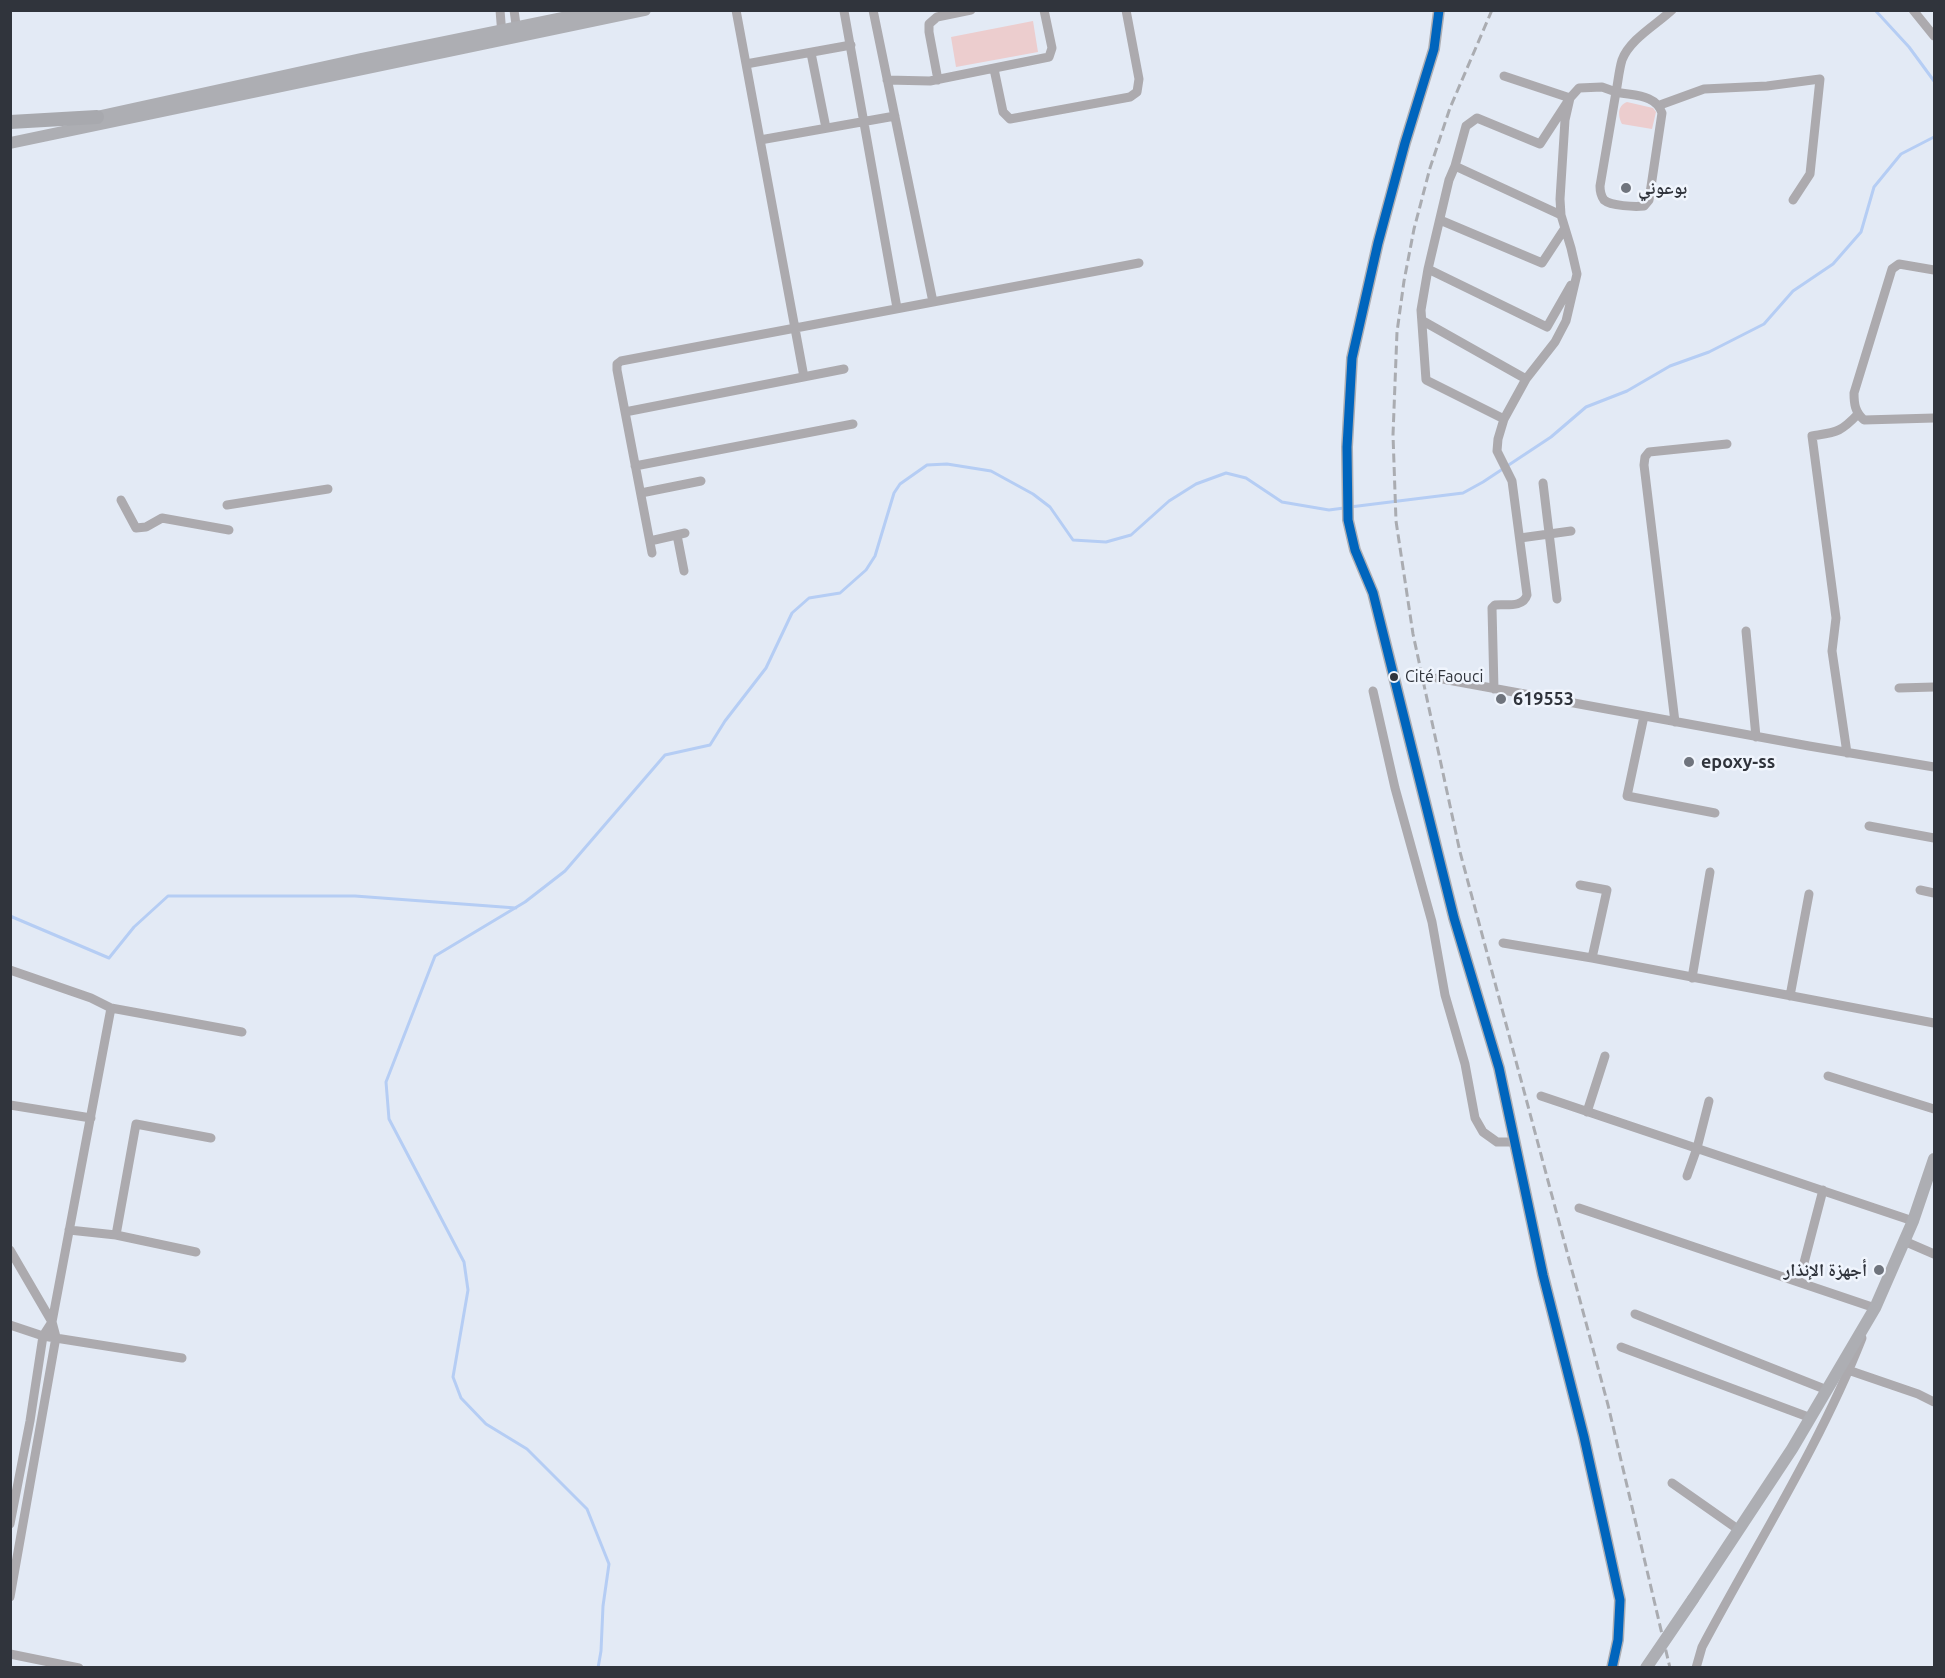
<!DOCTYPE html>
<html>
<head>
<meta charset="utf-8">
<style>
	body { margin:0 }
	#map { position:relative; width:1945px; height:1678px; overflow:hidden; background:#e3eaf5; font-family:Ubuntu,sans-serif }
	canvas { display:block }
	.frame { position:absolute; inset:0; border:12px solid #30343c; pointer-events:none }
</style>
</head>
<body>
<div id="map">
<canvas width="1945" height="1678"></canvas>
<div class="frame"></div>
</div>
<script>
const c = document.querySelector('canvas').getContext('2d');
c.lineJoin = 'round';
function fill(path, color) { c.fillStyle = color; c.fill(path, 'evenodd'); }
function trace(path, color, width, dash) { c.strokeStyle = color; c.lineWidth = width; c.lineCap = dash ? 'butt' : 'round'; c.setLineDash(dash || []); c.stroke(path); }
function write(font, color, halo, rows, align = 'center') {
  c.font = font + ' Ubuntu,"Noto Naskh Arabic",sans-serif'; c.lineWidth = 5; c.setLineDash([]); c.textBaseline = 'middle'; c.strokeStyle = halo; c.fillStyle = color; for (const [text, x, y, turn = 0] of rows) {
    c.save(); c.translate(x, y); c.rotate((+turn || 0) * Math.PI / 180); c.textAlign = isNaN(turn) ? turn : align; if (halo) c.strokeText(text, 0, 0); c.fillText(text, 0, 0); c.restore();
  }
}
fill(new Path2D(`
	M1033 21 1038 52 956 67 951 37Z
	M1627 102 1653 108 1656 112 1652 129 1622 124C1618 116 1617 106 1627 102Z`), '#eccdce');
trace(new Path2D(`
	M1695 10H1701
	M1875 10 1909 47 1934 81
	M1350 507 1463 493 1483 482 1551 437 1586 407 1627 391 1670 366 1709 352 1764 324 1793 291 1833 264 1861 232 1874 187 1901 154 1934 137
	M10 916 109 958 134 927 168 896H355L516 908
	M598 1668 601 1651 603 1606 609 1564 587 1509 527 1449 486 1424 461 1398 453 1377 468 1290 464 1262 389 1119 386 1082 435 956 525 902 565 871 665 755 710 745 725 721 766 668 792 613 809 598 840 593 866 570 875 556 894 493 900 484 927 465 947 464 991 471 1033 494 1050 507 1073 540 1106 542 1131 535 1169 501 1196 484 1226 473 1246 478 1282 502 1329 510 1344 508`), '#b5cdf4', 3);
trace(new Path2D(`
	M500 10 502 35
	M514 10 517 32
	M736 10 804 377
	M873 10 933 302
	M1913 10 1934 36
	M844 11 897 308
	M811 53 826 128
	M746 64 851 45
	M994 69 1003 112 1010 119 1130 97 1137 92 1139 79 1126 10
	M1504 76 1570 98 1540 144 1477 118 1466 126 1455 166 1449 180 1428 269 1421 310 1426 380 1504 419
	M887 80 930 81 1049 57 1052 48 1044 10
	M938 80 929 32V24L937 17 971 10
	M1616 92C1634 96 1656 94 1662 113L1649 200 1644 206C1635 207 1611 206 1604 200 1601 196 1600 190 1600 186Z
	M1660 105 1704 89 1767 86 1820 79 1810 174 1793 200
	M760 140 895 116
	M1455 166 1561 215
	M1440 220 1542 263 1565 228
	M1428 269 1547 327 1571 285
	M1934 270 1899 264 1892 269 1854 393C1854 404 1855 412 1864 420L1934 418
	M1423 321 1526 379
	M625 412 844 369
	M635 466 853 424
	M1543 483 1557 599
	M641 493 701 481
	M121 500 136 528 146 527 162 518 229 530
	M227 505 328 489
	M677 535 684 571
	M1520 538 1571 531
	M650 541 685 533
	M652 553 617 370V364L621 361 1139 263
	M1746 631 1756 737
	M1437 678 1809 746 1934 767
	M1899 688 1934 687
	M1494 689 1492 608 1495 605C1506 604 1523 608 1527 595L1512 481 1497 451 1498 439 1504 419 1526 379 1555 342 1566 321 1577 274 1571 248 1561 215 1560 199 1565 120 1570 98 1579 88 1602 87 1616 92C1618 82 1619 70 1622 60 1630 39 1656 25 1672 10
	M1373 691 1395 788 1432 922 1445 995 1465 1064 1475 1118 1483 1132 1497 1142H1515
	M1644 716 1627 796 1715 813
	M1675 722 1644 465 1645 457 1649 452 1727 444
	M1847 753 1832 651 1836 618 1812 436C1836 432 1840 433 1858 414
	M1869 826 1934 838
	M1580 885 1607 890 1592 958
	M1920 890 1934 893
	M1503 943 1592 958 1934 1023
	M10 970 91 998 111 1008 242 1032
	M1692 978 1710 872
	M1790 996 1809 894
	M1828 1076 1934 1109
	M1541 1096 1913 1221
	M10 1105 91 1118
	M1587 1112 1605 1056
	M1687 1176 1697 1148 1709 1101
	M1579 1208 1875 1308 1873 1312
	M69 1230 116 1235 196 1252
	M116 1235 136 1124 211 1138
	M1904 1241 1934 1254
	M10 1250 52 1322 56 1337 10 1597
	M1799 1282 1823 1190
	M1635 1314 1827 1390
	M10 1325 43 1336 182 1358
	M1621 1347 1811 1418
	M1848 1370 1918 1394 1934 1402
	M1672 1483 1739 1530
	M10 1524 30 1421 43 1336 52 1322 111 1008
	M10 1654 79 1668
	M1696 1668 1702 1647C1756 1545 1819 1447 1862 1338`), '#acaaae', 9);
trace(new Path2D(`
	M1439 10 1434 49 1405 143 1378 243 1352 358 1347 447 1348 520 1355 550 1373 593 1454 918 1499 1068 1543 1275 1584 1437 1620 1600 1618 1640 1612 1668
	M101 116 361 59 602 10
	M10 143 645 10
	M1693 1599 1792 1449 1875 1308 1913 1221 1934 1159`), '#adaeb3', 12);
trace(new Path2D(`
	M10 122 97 117`), '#a8a9ae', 14);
trace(new Path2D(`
	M1492 10 1450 108 1430 168 1414 229 1404 281 1397 332 1393 435 1396 521 1413 634 1460 852 1608 1405 1670 1668`), '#aaacb1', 3, [9, 4.5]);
trace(new Path2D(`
	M1646 1668 1693 1599`), '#adaeb3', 12);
trace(new Path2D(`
	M1439 10 1434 49 1405 143 1378 243 1352 358 1347 447 1348 520 1355 550 1373 593 1454 918 1499 1068 1543 1275 1584 1437 1620 1600 1618 1640 1612 1668`), '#0065bd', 9);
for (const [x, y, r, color] of [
	[1626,188,6,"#6f747d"],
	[1394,677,5,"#30343c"],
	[1501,699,6,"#6f747d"],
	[1689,762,6,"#6f747d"],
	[1879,1270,6,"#6f747d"]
]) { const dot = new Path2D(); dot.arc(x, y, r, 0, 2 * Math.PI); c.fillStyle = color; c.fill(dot); trace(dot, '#f0f5fd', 2); }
write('16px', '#30343c', '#f0f5fd', [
	["Cité Faouci",1405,677]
], 'left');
write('bold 18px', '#30343c', '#f0f5fd', [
	["بوعوني",1638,188],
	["619553",1513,699],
	["epoxy-ss",1701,762],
	["أجهزة الإنذار",1867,1270,"right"]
], 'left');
</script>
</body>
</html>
